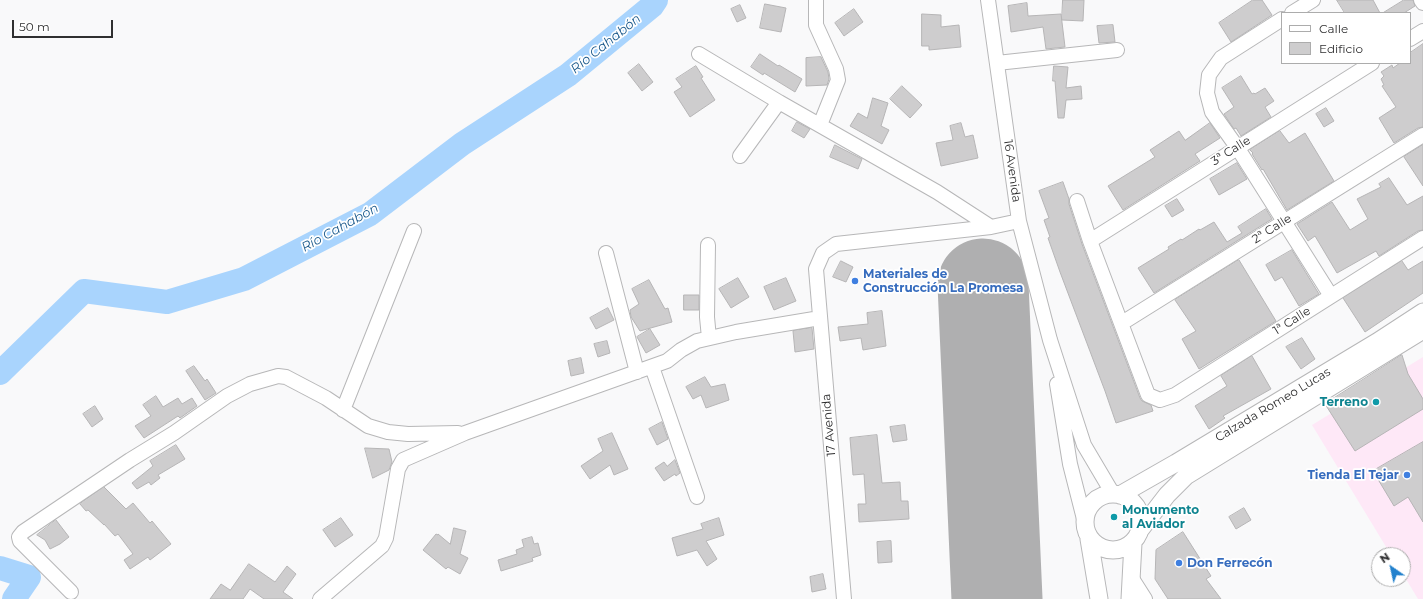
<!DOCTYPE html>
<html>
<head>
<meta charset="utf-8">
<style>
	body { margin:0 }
	#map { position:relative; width:1423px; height:599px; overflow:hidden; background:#f9f9fa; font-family:Montserrat,sans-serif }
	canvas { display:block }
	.legend { position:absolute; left:1281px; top:12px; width:130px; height:52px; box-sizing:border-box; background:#fff; border:1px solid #acacac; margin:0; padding:5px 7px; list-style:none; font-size:12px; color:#2f2f30 }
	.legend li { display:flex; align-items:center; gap:8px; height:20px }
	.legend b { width:20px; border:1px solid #acacac }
	.north { position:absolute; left:1371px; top:547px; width:40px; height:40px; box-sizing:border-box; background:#fff; border:1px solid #acacac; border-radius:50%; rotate:326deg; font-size:11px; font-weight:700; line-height:16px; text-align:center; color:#2f2f30 }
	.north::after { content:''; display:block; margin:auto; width:14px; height:18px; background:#2281cd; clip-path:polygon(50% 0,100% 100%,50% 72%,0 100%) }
	.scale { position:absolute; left:12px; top:20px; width:101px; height:18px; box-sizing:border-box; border:2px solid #2f2f30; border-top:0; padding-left:5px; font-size:12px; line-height:14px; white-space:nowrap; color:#2f2f30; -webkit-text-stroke:3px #fff; paint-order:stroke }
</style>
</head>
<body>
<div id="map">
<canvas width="1423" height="599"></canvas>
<ul class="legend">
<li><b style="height:5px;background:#fff"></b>Calle</li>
<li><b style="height:11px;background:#cecdce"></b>Edificio</li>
</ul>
<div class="north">N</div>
<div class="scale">50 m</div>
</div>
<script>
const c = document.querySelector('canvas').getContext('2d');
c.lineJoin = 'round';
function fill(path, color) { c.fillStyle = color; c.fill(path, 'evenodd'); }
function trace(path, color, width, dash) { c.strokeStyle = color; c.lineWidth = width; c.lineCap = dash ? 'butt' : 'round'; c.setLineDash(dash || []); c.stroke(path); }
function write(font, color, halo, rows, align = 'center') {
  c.font = font + ' Montserrat,sans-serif'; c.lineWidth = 3.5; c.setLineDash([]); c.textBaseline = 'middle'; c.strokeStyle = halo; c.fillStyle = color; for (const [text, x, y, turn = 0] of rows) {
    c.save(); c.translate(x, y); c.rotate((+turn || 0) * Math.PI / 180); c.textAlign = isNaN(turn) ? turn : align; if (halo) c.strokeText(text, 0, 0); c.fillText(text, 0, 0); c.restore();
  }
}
fill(new Path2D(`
	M1423 357V599H1418L1403 574V555H1391L1312 425Z`), '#fee8f7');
trace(new Path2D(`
	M0 373 84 291 167 302 244 279 370 214 462 144 568 75 652 6 656 0
	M0 568 29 577 14 599`), '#a9d4fd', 24);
trace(new Path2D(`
	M983 284 997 599`), '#afafb0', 91);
const building = new Path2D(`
	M1063 0H1084L1083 21 1062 20Z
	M1253 0H1262L1272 15 1231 42 1219 23Z
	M1337 0H1373L1380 13H1345Z
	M1404 0H1413L1415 6 1404 13H1383Z
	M1027 3 1028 16 1061 14 1065 47 1046 49 1043 27 1011 32 1008 6Z
	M765 4 786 8 781 32 760 28Z
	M740 5 746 18 737 22 731 9Z
	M854 9 863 22 844 36 835 23Z
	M922 14 941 15V27L959 25 961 47 929 50V46H922Z
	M1113 25 1115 42 1099 43 1097 26Z
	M1423 44V127L1418 128 1394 143 1379 118 1396 107 1382 86 1384 85 1381 79 1384 76 1381 72 1392 65 1393 68 1400 63H1410V53Z
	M760 54 778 66 779 65 802 79 795 92 764 73 763 75 751 67Z
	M821 57 828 72 829 79 827 85 806 86V58Z
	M639 64 653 82 642 91 628 73Z
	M696 66 703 77 701 78 715 100 690 117 674 92 682 87 676 79Z
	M1054 66 1068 67 1066 88 1081 86 1082 99 1066 100 1064 118H1058L1055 81H1053Z
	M1241 76 1252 94 1254 93 1255 94 1265 88 1274 101 1265 107 1271 117 1241 136 1236 128 1234 129 1224 114 1234 107 1222 88Z
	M902 86 922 105 910 118 890 99Z
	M873 98 888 103 881 126 889 130 882 144 850 126 858 113 867 118Z
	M1326 108 1334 121 1324 127 1316 114Z
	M797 122 810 129 804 138 792 131Z
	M961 123 965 137 973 135 978 158 941 166 936 143 953 140 950 126Z
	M1210 123 1220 138 1195 154 1200 161 1123 210 1108 186 1155 157 1150 150 1179 131 1185 140Z
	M1280 131 1289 143 1305 133 1334 181 1287 210 1263 169 1262 170 1252 154 1253 153 1250 150Z
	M835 145 862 159 858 169 830 157Z
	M1423 145V186L1404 157Z
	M1237 163 1247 179 1219 195 1210 179Z
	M1389 178 1407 205 1423 196V230L1418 231 1379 256 1376 251 1337 273 1315 236 1308 241 1297 224 1332 202 1350 230 1368 219 1357 199 1381 187 1379 184Z
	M1063 182 1069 199V204L1082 244 1140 398 1142 401 1151 405 1153 411 1116 423 1105 391 1060 272 1048 238 1050 237 1044 220 1049 218 1039 191Z
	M1177 199 1184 210 1172 217 1165 206Z
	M1266 209 1272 219 1154 293 1138 268 1169 249 1168 247 1181 239 1182 240 1199 229 1200 230 1214 222 1227 242 1242 233 1238 227Z
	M1292 250 1319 294 1299 306 1282 277 1275 281 1266 265Z
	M1239 260 1276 321 1199 369 1182 339 1196 331 1175 300Z
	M841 261 853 267 846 282 833 277Z
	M1402 261 1408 270 1423 261V293L1365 332 1343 298Z
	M738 278 749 297 731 308 719 289Z
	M786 278 796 301 774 310 764 287Z
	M649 280 665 309 668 308 672 322 640 331 631 317 630 310 639 304 632 289Z
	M684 295H699V310H684Z
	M608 308 614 320 596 329 590 318Z
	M882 311 886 346 863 350 861 338 840 341 838 327 868 324 867 313Z
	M812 328 814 349 795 352 793 331Z
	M650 329 660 345 646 353 637 337Z
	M1302 338 1315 359 1301 369 1286 347Z
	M607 341 610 353 598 357 594 344Z
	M1402 355 1408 374 1423 399V409L1355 451 1325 404Z
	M1252 356 1271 389 1223 416 1225 418 1209 429 1195 406 1227 386 1221 376Z
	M581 358 584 373 571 376 568 361Z
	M194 366 205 381 207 379 216 393 205 400 186 371Z
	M705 377 711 387 725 384 729 400 706 408 701 395 693 399 686 387Z
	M156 396 163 407 178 398 182 404 192 398 197 406 180 418 178 416 144 438 135 426 151 416 143 405Z
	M95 406 103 419 92 427 83 414Z
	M662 422 668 439 657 445 649 429Z
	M905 425 907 440 893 442 890 427Z
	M612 433 628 469 614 475 610 465 590 479 581 466 603 451 598 439Z
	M877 435 882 483 900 482 901 501H908L909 519 859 522 858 504H866L864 474 853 475 850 438Z
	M1423 442V522L1408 497 1394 506 1373 471Z
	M176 445 185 459 158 475 160 478 151 485 149 482 137 489 132 483 153 466 150 461Z
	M365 448 389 449 392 462 389 470 373 478Z
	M675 460 680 473 676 476 675 474 664 481 655 468 664 462 667 466Z
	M104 487 126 509 133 503 150 523 152 521 171 544 150 560 148 557 130 569 124 560 133 554 118 534 115 536 104 524V525L88 510 86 511 80 504Z
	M1244 508 1251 520 1236 529 1229 517Z
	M341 518 353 535 335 547 323 530Z
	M719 518 724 535 706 541 717 559 707 566 697 550 677 556 672 538 703 529 701 524Z
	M56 520 69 537 60 544 50 549 45 540 37 535Z
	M454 528 466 531 460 554 468 558 460 574 448 567 446 569 423 550 436 534 438 535V534L450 544Z
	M1183 532 1211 576 1206 579 1221 599H1168L1155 579 1156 550Z
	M532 537 534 544 538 543 541 555 532 558 533 561 501 571 498 560 517 554 516 550 524 547 522 540Z
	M891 541 892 562 878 563 877 542Z
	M249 564 275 582 287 566 296 574 283 592 293 599H264L250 589 243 599H210L221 584 230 590Z
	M823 574 826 589 812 592 810 577Z`);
fill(building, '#cecdce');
trace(building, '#b6b5b6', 1);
const minor = new Path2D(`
	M816 0V25L836 69 838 80 820 125
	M988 0 1019 221 1050 340 1084 445 1113 494
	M1421 0 1423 3
	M1292 13 1313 0
	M1282 19 1221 58 1209 75 1207 93 1212 112 1237 147 1331 296
	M1410 39 1423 31
	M699 54 779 102 937 192 991 227
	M997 63 1117 50
	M740 156 779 102
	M1077 201 1090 241 1148 395 1160 400 1175 395 1423 238
	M1090 241 1372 63
	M708 245 707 317 709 338
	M606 253 637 372
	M1122 323 1423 135
	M652 367 697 497
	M1057 384 1070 464 1084 519
	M343 410 414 231
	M1131 577 1145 599
	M71 592 20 541 19 537 23 532 130 460 174 433 227 396 250 384 278 376 286 377 326 398 368 426 388 432 408 434 458 433
	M320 599 382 546 386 538 398 469 403 460 465 433 667 361 681 350 697 341 736 332 820 318
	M844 599 816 269 823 253 836 244 991 227 1019 221`);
const tertiary = new Path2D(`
	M1085 522a28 28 0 1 1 56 0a28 28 0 1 1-56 0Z
	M1120 495 1176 463 1377 342 1423 312
	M1140 530 1167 495 1186 476 1423 330
	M1089 539 1099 599
	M1130 599 1133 543`);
trace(minor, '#b7b7b8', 16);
trace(tertiary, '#b7b7b8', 19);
trace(minor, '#fff', 14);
trace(tertiary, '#fff', 17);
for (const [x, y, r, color] of [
	[855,281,4,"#3f7fe0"],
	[1376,402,4,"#0f9aa8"],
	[1407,475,4,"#3f7fe0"],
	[1114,517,4,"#0f9aa8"],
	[1179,563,4,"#3f7fe0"]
]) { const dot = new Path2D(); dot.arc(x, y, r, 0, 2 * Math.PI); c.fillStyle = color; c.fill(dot); trace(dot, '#fff', 1.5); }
write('12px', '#2f2f30', '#fff', [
	["3ª Calle",1231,151,-32],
	["16 Avenida",1012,171,82],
	["2ª Calle",1272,229,-32],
	["1ª Calle",1292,321,-32],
	["Calzada Romeo Lucas",1273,405,-31],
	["17 Avenida",829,425,-95]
]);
write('bold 12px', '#366cbe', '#fff', [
	["Materiales de",863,274],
	["Construcción La Promesa",863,288],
	["Tienda El Tejar",1399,475,"right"],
	["Don Ferrecón",1187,563]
], 'left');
write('bold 12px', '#0d838f', '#fff', [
	["Terreno",1368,402],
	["Monumento",1122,510,"left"],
	["al Aviador",1122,524,"left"]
], 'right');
write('italic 13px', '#1b598b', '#fff', [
	["Río Cahabón",606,44,-39],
	["Río Cahabón",340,228,-29]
]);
</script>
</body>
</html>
